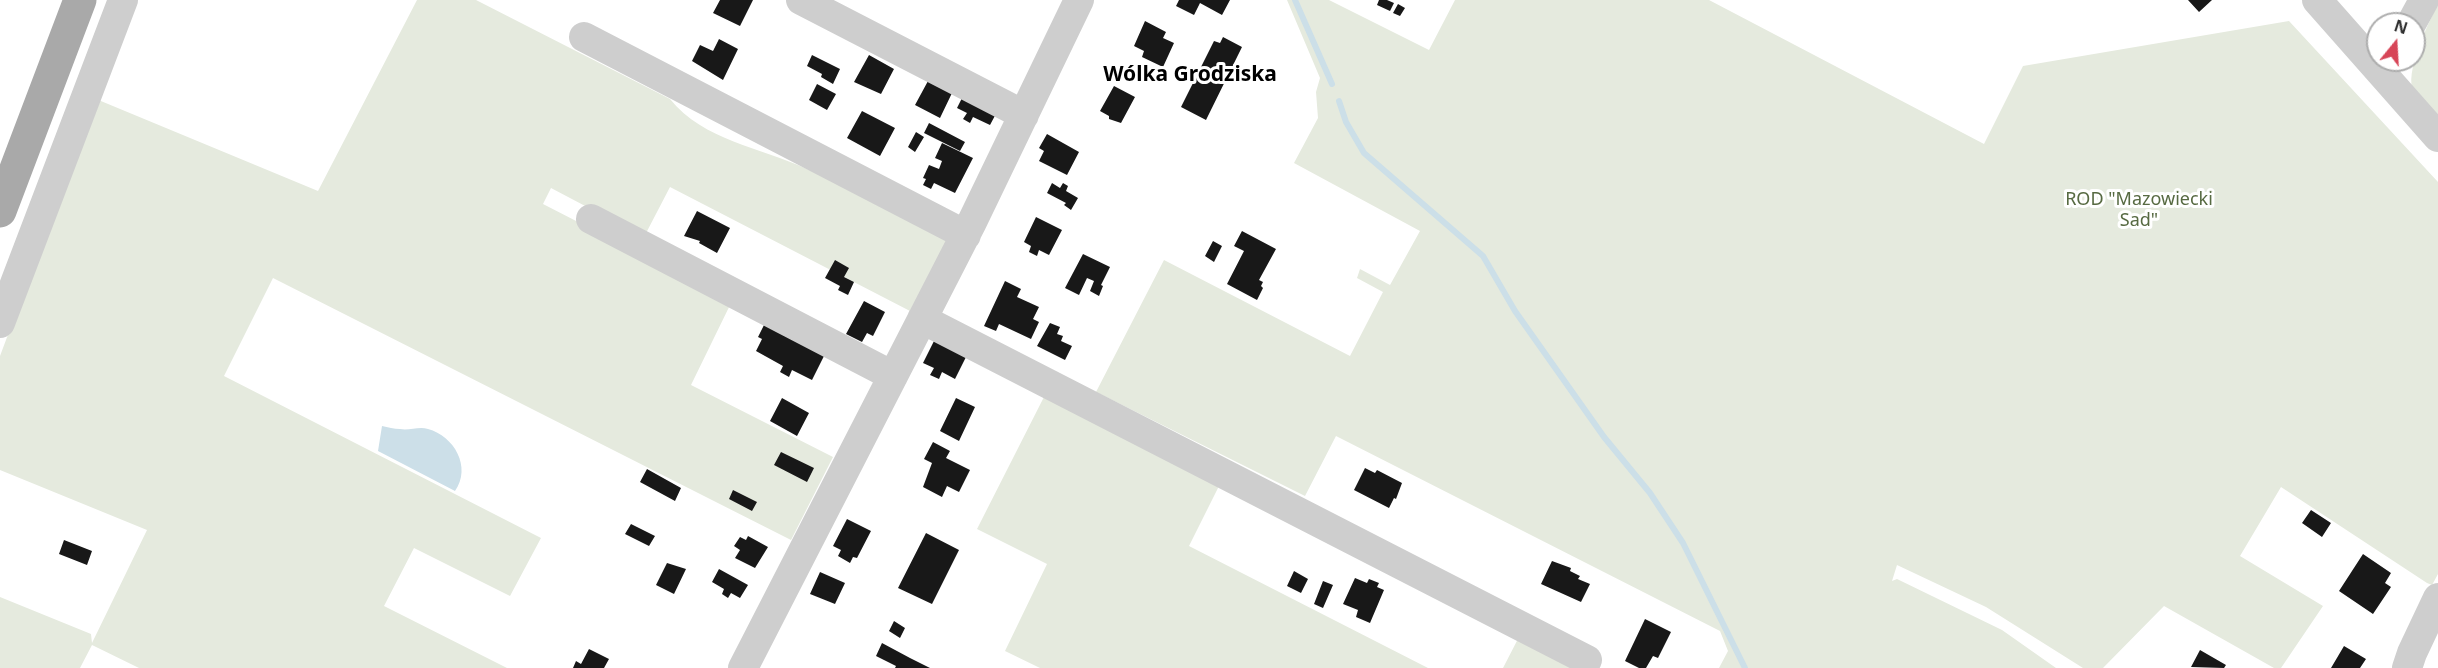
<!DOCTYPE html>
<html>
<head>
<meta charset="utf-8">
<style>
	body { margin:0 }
	#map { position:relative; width:2438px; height:668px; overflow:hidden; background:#fff; font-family:"Noto Sans",sans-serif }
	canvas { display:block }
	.north { position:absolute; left:2366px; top:12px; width:60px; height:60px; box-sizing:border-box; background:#fff; border:2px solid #adadad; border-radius:50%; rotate:18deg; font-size:16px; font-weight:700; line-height:24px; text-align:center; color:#313131 }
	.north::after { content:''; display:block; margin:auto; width:21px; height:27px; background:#d74557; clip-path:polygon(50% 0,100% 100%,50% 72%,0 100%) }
</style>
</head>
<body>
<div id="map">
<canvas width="2438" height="668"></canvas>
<div class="north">N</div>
</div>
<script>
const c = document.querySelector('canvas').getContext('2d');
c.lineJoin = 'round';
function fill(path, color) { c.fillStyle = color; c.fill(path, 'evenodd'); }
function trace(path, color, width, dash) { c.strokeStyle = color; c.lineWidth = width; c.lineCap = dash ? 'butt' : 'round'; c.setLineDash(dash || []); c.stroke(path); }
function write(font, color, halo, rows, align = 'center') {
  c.font = font + ' "Noto Sans",sans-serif'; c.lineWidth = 6; c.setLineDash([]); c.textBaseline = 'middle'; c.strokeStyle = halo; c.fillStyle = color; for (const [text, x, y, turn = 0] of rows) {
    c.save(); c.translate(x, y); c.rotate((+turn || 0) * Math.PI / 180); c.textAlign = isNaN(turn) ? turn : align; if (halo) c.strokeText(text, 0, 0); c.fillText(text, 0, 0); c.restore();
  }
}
fill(new Path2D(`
	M417 0H476L670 99C704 141 760 147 807 169 855 190 900 216 947 240L910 311 670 187 644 237 551 188 543 204 732 301 691 385 833 457 791 540 273 278 224 376 541 538 510 596 414 548 384 606 507 668H139L92 645 80 668H0V597L91 634 92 643 147 530 0 470V356L96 99 318 191Z
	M1287 0H1329L1429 50 1455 0H1709L1984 144 2023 66 2289 21 2438 182V574L2432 585 2427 583 2281 487 2240 556 2323 606 2281 668H2274L2164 606 2103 668H2083L1986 607 1897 565 1892 581 1897 579 2002 630 2056 668H1719L1728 651 1720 631 1336 436 1305 496 1096 392 1164 260 1350 356 1383 292 1357 278 1360 269 1390 285 1420 231 1294 163 1318 118 1316 92 1320 78Z
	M2438 4V115C2431 108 2419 101 2414 93 2403 74 2429 22 2438 4Z
	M1046 393 1221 482 1189 546 1428 668H1040L1005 651 1047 564 977 529Z
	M1520 635 1588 668H1503Z`), '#e5eade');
fill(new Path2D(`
	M382 426C388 427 394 429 400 429 409 431 419 426 428 429 454 436 472 467 455 491L378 451Z`), '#ccdfe8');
trace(new Path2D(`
	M1295 0 1332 84
	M1339 101 1346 122 1364 153 1483 256 1515 311 1604 437 1650 493 1683 543 1745 668`), '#ccdfe8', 6);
fill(new Path2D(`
	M720 0H753L740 26 713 13Z
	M1179 0H1230L1222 15 1200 3 1194 15 1176 6Z
	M1379 0H1387L1394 3 1390 11 1377 5Z
	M2188 0H2212L2199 12Z
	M1398 4 1405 8 1400 16 1393 13Z
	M1145 21 1166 32 1163 38 1174 43 1163 67 1142 57 1144 51 1134 46Z
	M1223 37 1242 47 1206 120 1181 107 1214 41 1220 43Z
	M719 39 738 49 723 80 692 61 700 45 713 51Z
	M812 55 840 69 833 84 821 77 822 74 807 66Z
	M869 55 894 69 881 94 854 82Z
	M928 81 952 93 940 118 915 105Z
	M817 84 836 94 827 110 809 100Z
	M1114 86 1135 97 1121 123 1109 119V116L1100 111Z
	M965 92 998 110 990 125 973 117 970 123 963 119 967 113 957 108Z
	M862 111 895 128 880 156 847 138Z
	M929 123 965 142 960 151 924 133Z
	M916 132 924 137 915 152 908 147Z
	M1047 134 1079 152 1067 175 1039 161 1044 151 1039 148Z
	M942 143 973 158 955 193 934 183 931 189 923 185 926 179 923 178 929 165 939 169 942 161 935 158Z
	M1052 183 1060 188 1063 183 1068 186 1066 191 1078 198 1071 210 1064 205 1066 203 1047 193Z
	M697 211 730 228 717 253 699 243 700 241 684 236Z
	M1036 217 1062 230 1049 255 1039 250 1037 256 1029 252 1031 246 1024 242Z
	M1242 231 1276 249 1259 280 1263 282 1261 286 1263 288 1257 300 1227 284 1244 251 1234 246Z
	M1213 241 1222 246 1214 262 1205 256Z
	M1083 254 1110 267 1101 285 1103 286 1099 296 1090 291 1094 281 1087 278 1079 295 1065 288Z
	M835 260 849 268 844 277 854 282 848 295 838 290 840 286 825 278Z
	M1005 281 1021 289 1017 297 1039 307 1033 319 1039 322 1031 339 999 324 996 331 984 326Z
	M864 301 885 312 873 336 867 333 862 342 846 334Z
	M1050 323 1060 327 1057 334 1063 336 1061 341 1072 346 1065 360 1037 346Z
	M764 325 824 356 812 380 792 370 789 377 780 372 783 366 756 351 762 339 758 337Z
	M936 337 968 353 955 379 942 372 939 379 930 375 934 368 923 363Z
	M782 398 809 413 797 436 770 421Z
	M956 398 975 407 959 441 940 431Z
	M933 442 950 451 946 458 970 470 959 492 947 486 942 497 923 487 932 463 924 459Z
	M781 452 814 468 807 482 774 465Z
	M1365 468 1375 473 1377 470 1402 483 1396 499 1394 498 1389 508 1354 490Z
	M647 469 681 488 675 501 640 482Z
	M733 490 757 502 752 511 729 499Z
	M2311 510 2331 523 2322 537 2302 523Z
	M847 519 871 531 857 558 853 557 850 563 838 556 841 550 833 546Z
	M631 524 655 536 649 546 625 534Z
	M926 533 959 550 932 604 898 588Z
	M748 536 768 547 755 568 735 558 740 550 734 546 740 537 746 540Z
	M64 540 92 551 87 565 59 554Z
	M2363 554 2391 573 2385 583 2391 587 2373 614 2339 591Z
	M1552 561 1571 568 1570 571 1580 576 1578 579 1590 584 1581 602 1541 584Z
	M667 563 686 569 674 594 656 585Z
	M719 569 748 585 740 598 731 593 728 598 722 594 724 589 712 582Z
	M1294 571 1308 579 1301 593 1287 586Z
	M820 572 845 583 835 604 810 594Z
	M1355 578 1367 583 1369 579 1379 583 1377 587 1384 590 1370 623 1356 617 1358 610 1343 604Z
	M1323 581 1333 585 1323 608 1314 604Z
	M1645 619 1671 632 1658 658 1653 656 1646 668H1639L1625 661Z
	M894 621 905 628 900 638 889 631Z
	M882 643 910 658 930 668H895L896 666 876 656Z
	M2344 646 2366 659 2360 668H2331Z
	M589 649 609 659 604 668H573L576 661 581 664Z
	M2200 650 2226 665 2224 668 2191 667Z`), '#181818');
trace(new Path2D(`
	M801 0 1024 115
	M2317 0 2438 137
	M2411 24 2424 0
	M584 37 966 235
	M591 219 893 376
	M922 319 1587 660
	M0 323 123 0
	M743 668 971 224 1079 0
	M2407 668 2412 653 2438 598`), '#cecece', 30);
trace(new Path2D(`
	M0 211 80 0`), '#a9a9a9', 33);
write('18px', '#576a42', '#fff', [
	["ROD \"Mazowiecki",2139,200],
	["Sad\"",2139,221]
]);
write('bold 21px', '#000', '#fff', [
	["Wólka Grodziska",1190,75]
]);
</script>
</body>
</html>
